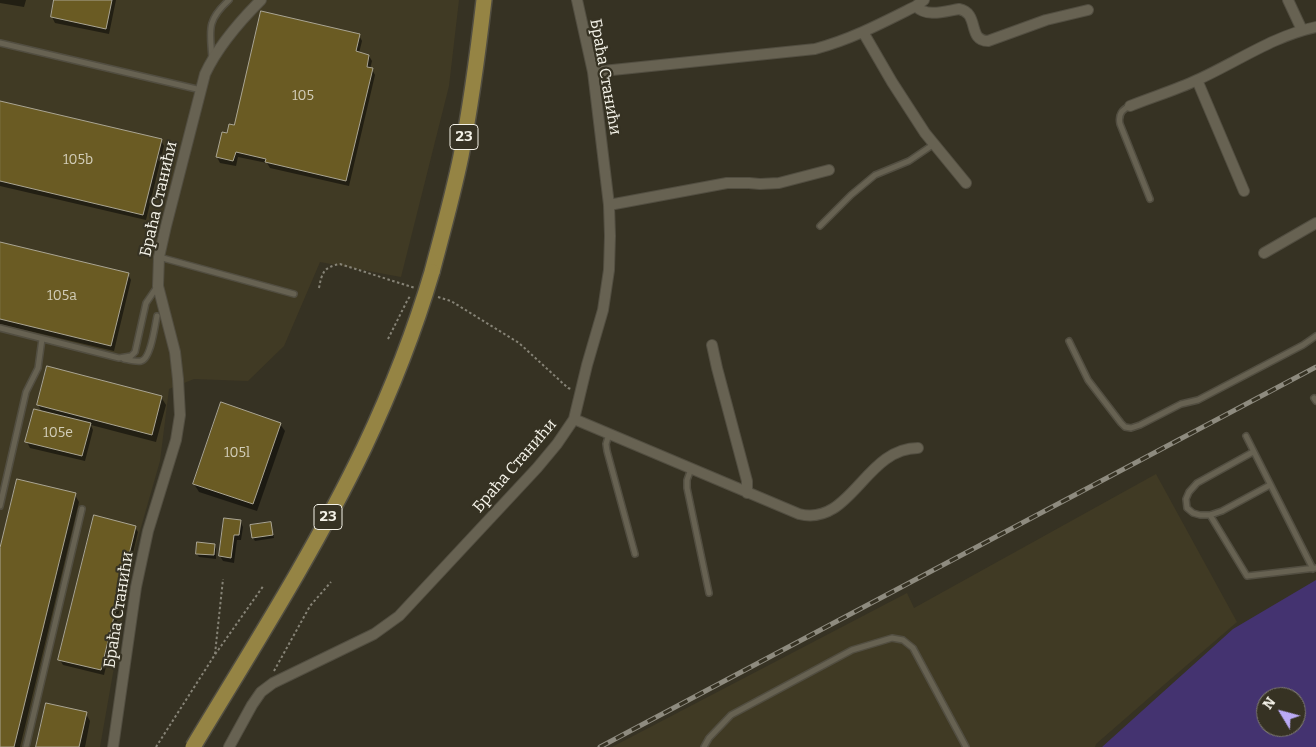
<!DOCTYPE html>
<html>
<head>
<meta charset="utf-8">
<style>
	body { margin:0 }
	#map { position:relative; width:1316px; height:747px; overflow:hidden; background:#363223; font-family:Bitter,serif }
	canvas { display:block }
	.north { position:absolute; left:1256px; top:687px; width:50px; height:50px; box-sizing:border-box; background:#363223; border:1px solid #827f72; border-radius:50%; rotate:307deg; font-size:14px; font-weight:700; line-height:20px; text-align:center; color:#f5f3e9 }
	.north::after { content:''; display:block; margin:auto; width:18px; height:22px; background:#baaaf6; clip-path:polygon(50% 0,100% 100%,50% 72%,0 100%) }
</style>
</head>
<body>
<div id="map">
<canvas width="1316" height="747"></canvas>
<div class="north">N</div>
</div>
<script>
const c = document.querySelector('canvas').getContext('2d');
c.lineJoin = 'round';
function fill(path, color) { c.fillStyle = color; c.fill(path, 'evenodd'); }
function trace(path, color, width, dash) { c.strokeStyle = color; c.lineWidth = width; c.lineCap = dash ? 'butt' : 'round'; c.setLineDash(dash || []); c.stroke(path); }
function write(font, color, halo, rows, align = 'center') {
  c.font = font + ' Bitter,serif'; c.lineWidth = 4.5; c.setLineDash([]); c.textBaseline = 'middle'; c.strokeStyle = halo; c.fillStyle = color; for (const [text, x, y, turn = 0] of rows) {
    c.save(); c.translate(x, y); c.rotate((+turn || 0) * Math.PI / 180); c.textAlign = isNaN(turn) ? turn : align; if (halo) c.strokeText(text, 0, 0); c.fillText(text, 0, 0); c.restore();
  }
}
fill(new Path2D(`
	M0 0H459L449 86 401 277 320 262 284 346 248 381 194 379 169 389 160 461 135 548 100 747H0Z
	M1156 474 1237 622 1158 690 1096 744 1095 747H612L907 593 914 608Z`), '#403a24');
fill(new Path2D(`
	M1316 580V747H1102L1233 629ZM1266 697H1296V727H1266Z`), '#443370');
fill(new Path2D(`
	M0 0H26L24 7 0 3Z
	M56 0H116L109 34 55 23 52 17Z
	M359 35 362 41 359 53 369 56 372 61 370 69H372L375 75 349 186 270 168 267 163 238 157 236 166 220 163 217 157 228 134 235 126Z
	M0 102 161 140 164 146 146 220 0 186Z
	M0 243 128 274 131 280 114 351 0 324Z
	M161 397 166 405 156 442 91 425 93 430 85 461 30 448 27 442 42 412 38 405Z
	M280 424 285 431 257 511 199 492 194 484Z
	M75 495 79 502 20 747H0V553Z
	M240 521 243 527 241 540H237L234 563 223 561 220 556Z
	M270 523 272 527 274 538 255 541 253 538Z
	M135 527 138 532 104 675 63 665 60 660Z
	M214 545 216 549V559L199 557 197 554Z
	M86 714 90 721 85 747H38Z`), '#0007');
const building = new Path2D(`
	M54 0H112L106 29 51 17Z
	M261 11 360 34 356 51 369 55 367 67 373 68 346 181 265 162 266 159 236 152 233 161 216 157 222 132 227 133 229 124 234 125Z
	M0 101 162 139 143 215 0 181Z
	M0 242 129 273 111 346 0 319Z
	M47 366 162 396 152 435 37 405Z
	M221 402 281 423 253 504 193 484Z
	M34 409 91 423 82 456 25 442Z
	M17 479 76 493 14 747H0V548Z
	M94 515 136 526 101 670 58 660Z
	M224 518 241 520 239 535H234L231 558 219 556Z
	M271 522 273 535 252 538 250 525Z
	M197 542 215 544 214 555 196 554Z
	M46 703 87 712 79 747H36Z`);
fill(building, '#6a5b23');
trace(building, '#aaa593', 1);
const lane = new Path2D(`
	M0 43 201 90
	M212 58C210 30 206 21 229 0
	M1130 106C1122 109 1118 115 1120 124L1150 199
	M820 226 851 195 875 175 909 161 934 144
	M159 257 294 294
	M0 328 119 358 131 356 135 352 146 303 157 287
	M1069 341 1088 380 1121 423 1125 427 1131 428 1140 425 1181 404 1198 400 1303 345 1316 336
	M124 359C129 360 136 362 141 361 151 359 155 325 157 316
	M1314 398 1316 401
	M609 434 606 444 607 451 635 554
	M1246 436 1313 569
	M1253 452 1197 483 1189 492 1186 499 1187 508 1193 513 1200 515H1210L1222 511 1270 485
	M691 469 687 480V488L709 593
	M0 506 26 392 38 368 42 339
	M1210 515 1247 576 1316 568
	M26 747 82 509
	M704 747 709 738 731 715 852 650 892 638 903 640 913 648 966 747`);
const street = new Path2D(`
	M1288 0 1302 30
	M916 6C926 18 946 11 959 9 980 13 967 41 988 41L1046 20 1088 10
	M863 32 892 82 925 133 966 183
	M593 72 815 49C852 39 882 23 916 6L924 0
	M1197 80 1244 191
	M1130 106C1152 97 1176 90 1197 80 1237 62 1273 36 1316 27
	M609 205 727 183H749L760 184 779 183 829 170
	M1264 253 1316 223
	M712 345 717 368 747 481V493
	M574 419 799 514C851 527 865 448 918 448
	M113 747 136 587 148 531 176 440 180 415 178 379 175 352 158 286 159 257 166 226 205 74C218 46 239 22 261 0
	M229 747 252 705 261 692 273 683 374 634 399 616 537 468 557 444 574 419 587 365 603 310 609 270 610 236 609 205 593 72 577 0`);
const primary = new Path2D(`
	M432 272C442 234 453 195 461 156 471 105 478 52 484 0`);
trace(lane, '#524e41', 8);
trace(street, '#524e41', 12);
trace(primary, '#524e41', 18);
trace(new Path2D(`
	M319 288C322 272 324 267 340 264L415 288
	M438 297 451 301 519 343 568 388 571 389
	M388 339 408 299 411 295
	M215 654 223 579
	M274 671 310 606 331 582
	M156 747 214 656 264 585`), '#868376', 2, [2.5, 2.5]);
trace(lane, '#676252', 5);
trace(street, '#676252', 10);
trace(primary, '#958444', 15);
const rail = new Path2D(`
	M600 747 1316 367`);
trace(rail, '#8e8b7f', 5);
trace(rail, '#363223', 3, [9]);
const primaryBridge = new Path2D(`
	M193 747C252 649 314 552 364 448 391 391 414 333 432 272`);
trace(primaryBridge, '#524e41', 18, []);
trace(primaryBridge, '#958444', 15);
write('14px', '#d2cdb8', null, [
	["105",303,96],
	["105b",78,160],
	["105a",62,296],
	["105e",58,433],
	["105l",237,453]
]);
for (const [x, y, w] of [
	[464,137,28],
	[328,517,28]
]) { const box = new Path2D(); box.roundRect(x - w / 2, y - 12.5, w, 25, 4); c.fillStyle = '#363223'; c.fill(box); trace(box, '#f5f3e9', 1); }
write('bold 15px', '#f5f3e9', null, [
	["23",464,137],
	["23",328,517]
]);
write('16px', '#f5f3e9', '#363223', [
	["Браћа Станићи",605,77,80],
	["Браћа Станићи",159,199,-77],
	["Браћа Станићи",515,466,-49],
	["Браћа Станићи",119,610,-81]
]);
</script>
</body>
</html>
